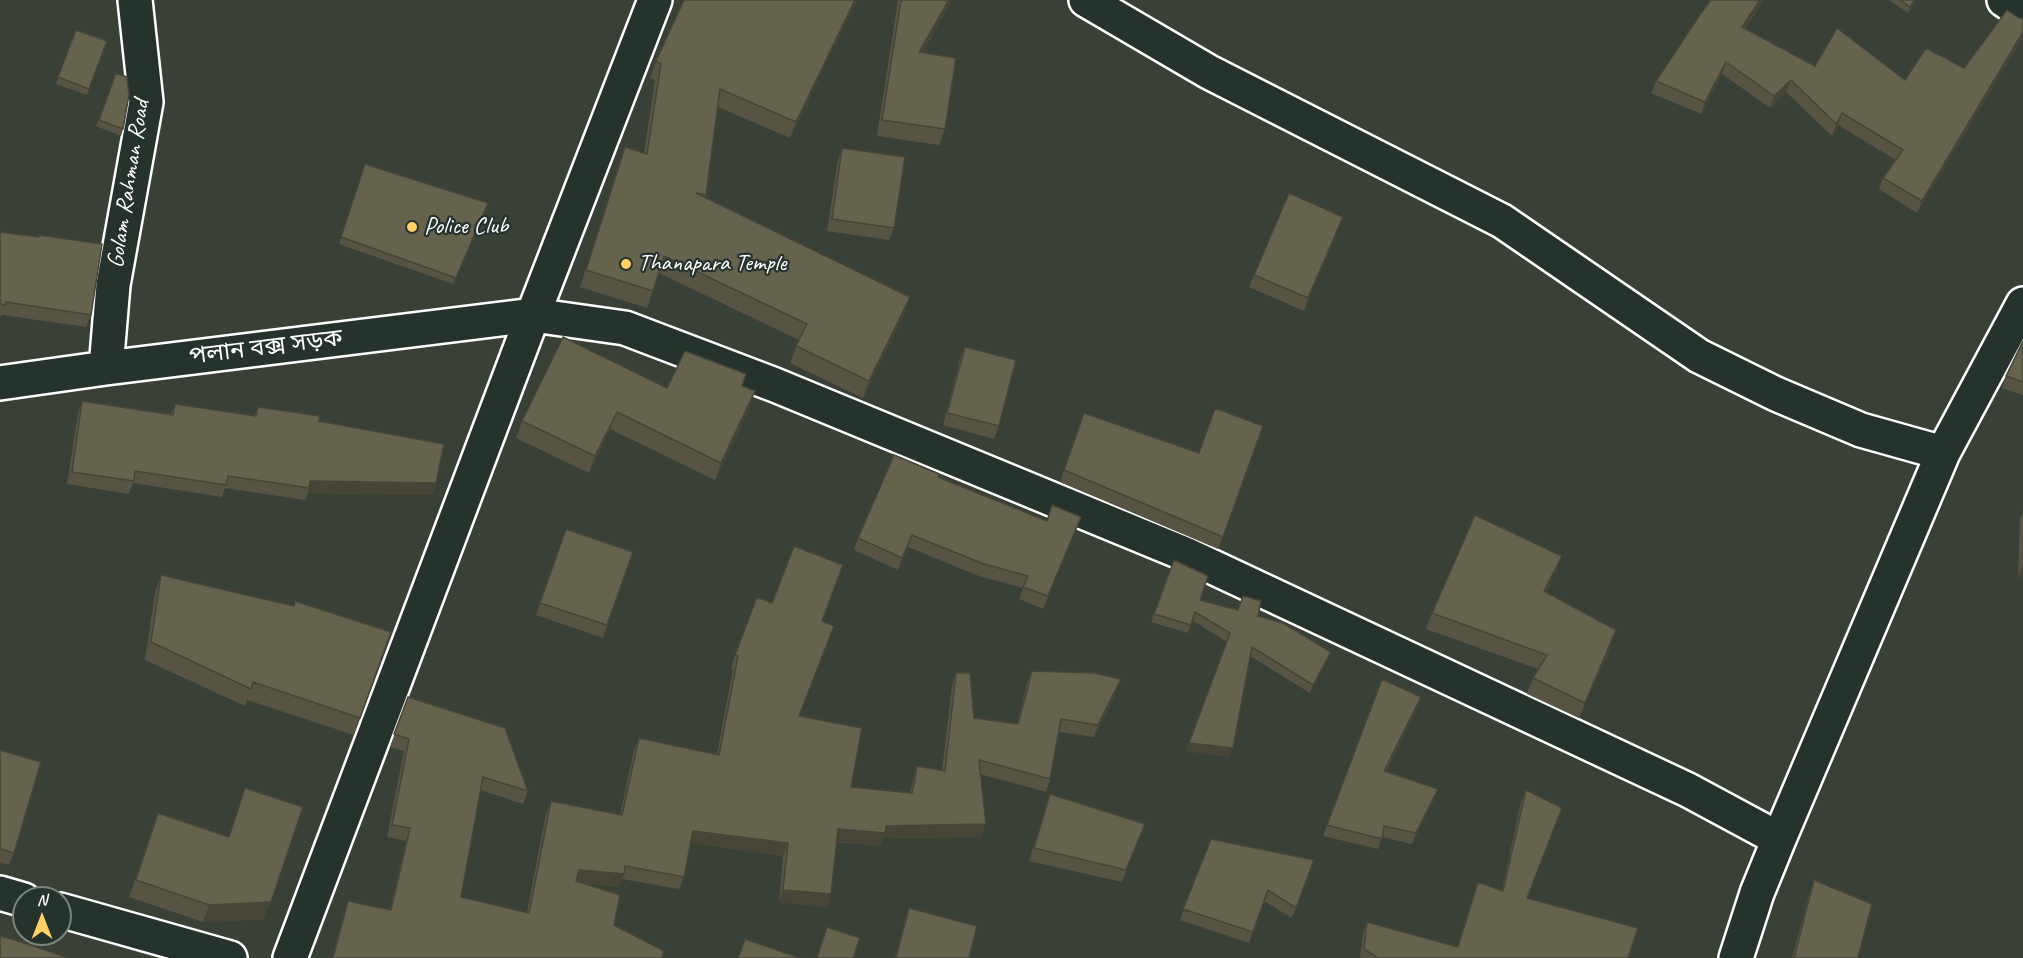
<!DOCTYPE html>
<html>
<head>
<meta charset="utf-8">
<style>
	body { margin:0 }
	#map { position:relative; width:2023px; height:958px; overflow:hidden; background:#394137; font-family:Caveat,sans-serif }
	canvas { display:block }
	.north { position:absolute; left:12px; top:886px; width:60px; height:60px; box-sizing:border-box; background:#26332d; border:2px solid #7d8581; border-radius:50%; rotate:0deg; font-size:16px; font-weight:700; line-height:24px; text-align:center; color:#fff }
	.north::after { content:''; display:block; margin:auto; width:21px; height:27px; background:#ffd166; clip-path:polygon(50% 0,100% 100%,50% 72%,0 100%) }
</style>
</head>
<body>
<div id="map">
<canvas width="2023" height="958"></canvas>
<div class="north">N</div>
</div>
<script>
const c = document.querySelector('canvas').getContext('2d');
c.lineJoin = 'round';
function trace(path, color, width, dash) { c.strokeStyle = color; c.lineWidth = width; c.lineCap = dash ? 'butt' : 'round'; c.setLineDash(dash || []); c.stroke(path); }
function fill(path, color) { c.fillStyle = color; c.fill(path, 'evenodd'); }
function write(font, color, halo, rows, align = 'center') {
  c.font = font + ' Caveat,"Noto Sans Bengali",sans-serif'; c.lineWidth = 4.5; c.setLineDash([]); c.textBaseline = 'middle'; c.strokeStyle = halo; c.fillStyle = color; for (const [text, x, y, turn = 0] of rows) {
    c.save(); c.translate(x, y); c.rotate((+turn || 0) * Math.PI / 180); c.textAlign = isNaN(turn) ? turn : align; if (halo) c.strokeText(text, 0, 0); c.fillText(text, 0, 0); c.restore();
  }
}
const minor = new Path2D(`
	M1086 0 1209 72 1502 221 1699 356 1776 394 1861 430 1943 453
	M2004 0 2023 13
	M106 368 113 285 146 102 135 0
	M0 383 106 368 533 315 625 328 775 385 1185 554 1688 790 1779 839 1757 893 1736 958
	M1779 839 1943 453 2023 304
	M0 893 24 900
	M60 910 230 958
	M290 958 533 315 655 0`);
trace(minor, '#fff', 38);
trace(minor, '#26332d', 33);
fill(new Path2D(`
	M684 0H857L790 138 718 107 705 198 904 314 863 398 790 363 799 340 659 273 647 308 580 287 625 147 644 153 655 80 650 78 656 61Z
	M898 0H952L922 53 945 129 939 145 877 136Z
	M1764 0 1745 29 1815 66 1905 80 1964 68 2017 17 2023 19V37L1917 213 1879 189 1883 178 1896 160 1838 125 1832 136 1786 92 1770 108 1722 74 1701 114 1651 93 1656 81Z
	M1889 0H1916L1908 13Z
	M76 30 107 41 87 95 56 84Z
	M116 73 123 129 121 136 96 126Z
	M842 148 894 228 889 240 827 231 838 160Z
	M365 164 486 209 453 284 339 244Z
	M1343 217 1304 311 1249 287 1254 275Z
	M0 232 38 237 39 235 91 315 86 327 2 315 0 317Z
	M2023 341V395L2002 388 2006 376Z
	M965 347 999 426 994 439 943 425 960 359Z
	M742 386 749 409 715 480 610 429 589 473 516 438 522 421 667 388Z
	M82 401 171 414 175 404 254 416 258 407 319 421 436 483 432 495 308 493 305 500 225 488 222 497 133 483 129 494 67 484 78 413Z
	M1084 413 1199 453 1263 426 1218 549 1060 482Z
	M938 477 1047 521 1076 529 1043 609 1019 599 1023 588 979 576 908 547 898 570 854 550 858 538Z
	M2023 511V577H2018L2020 519Z
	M566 529 633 552 603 638 536 615Z
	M1562 556 1556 571 1546 592 1611 646 1579 718 1527 694 1533 678 1538 669 1426 629 1432 613Z
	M1174 560 1200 600 1258 616 1328 660 1310 693 1250 656 1229 757 1186 751 1227 642 1192 620 1188 633 1151 622Z
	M161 575 391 632 354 735 247 700 245 706 145 660 155 592Z
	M822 621 799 717 851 787 910 793 913 779 917 766 942 771 952 686 956 673 974 718 1017 724 1027 683 1032 671 1117 691 1094 737 1059 732 1050 779 1046 792 980 774 981 837 883 838 880 846 837 842 831 894 827 907 779 902 783 856 691 843 684 877 679 889 622 879 619 887 584 883 614 925 662 958H332L344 914 348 901 390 910 406 841 387 837 404 751 390 747 408 697 528 791 523 804 481 790 461 897 527 912 546 814 551 801 620 815 634 750 639 738 717 754 733 669 731 668 735 655Z
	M1382 679 1417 708 1386 771 1438 789 1434 800 1412 844 1382 837 1378 849 1323 836Z
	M0 750 14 853 9 865 0 863Z
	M1526 790 1528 898 1628 958H1360L1363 934 1367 922 1457 947 1478 882 1502 890 1521 802Z
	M1050 794 1145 824 1122 882 1029 861Z
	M152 830 228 837 264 919 203 922 129 897Z
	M1211 839 1314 860 1292 918 1264 901 1249 943 1180 920Z
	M1814 880 1858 958H1792L1810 892Z
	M909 908 969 958H895L905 920Z`), '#575443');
fill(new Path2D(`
	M855 0H857L790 138 796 122Z
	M949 0H952L913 69 919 52Z
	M1760 0H1764L1738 39 1742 27Z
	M1915 0H1916L1908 13 1910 7Z
	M2023 32V37L1917 213 1922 201Z
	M1726 62 1722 74 1701 114 1705 102Z
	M1791 80 1786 92 1770 108 1774 96Z
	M1842 113 1838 125 1832 136 1836 124Z
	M1343 217 1339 229 1304 311 1308 298Z
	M910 297 904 314 863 398 869 381Z
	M755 391 749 409 715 480 721 463Z
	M617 412 610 429 589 473 595 456Z
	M310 481 436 483 432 495 308 493Z
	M912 535 908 547 898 570 902 558Z
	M1562 556 1556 571 1539 606 1544 591Z
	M2023 564V577H2018Z
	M1616 630 1611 646 1579 718 1585 703Z
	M1331 652 1328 660 1310 693 1313 685Z
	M1121 679 1117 691 1094 737 1098 725Z
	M1421 697 1417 708 1380 781 1384 771Z
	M1189 743 1233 748 1229 757 1186 751Z
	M1438 789 1434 800 1412 844 1416 833Z
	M986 824 981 837 883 838 880 846 834 841 838 829 886 826Z
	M693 831 788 843 783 856 689 843Z
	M579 870 624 874 619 887 574 882Z
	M783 890 831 894 827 907 779 902Z
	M271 902 264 919 203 922 209 905Z`), '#474537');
const building = new Path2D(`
	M684 0H855L796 122 720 89 706 195 696 193 910 297 869 381 796 346 807 324 664 256 653 291 586 270 625 147 647 154 661 64 656 61Z
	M901 0H949L919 52 956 58 945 129 882 120Z
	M1711 0H1760L1742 27 1815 66 1837 28 1905 80 1926 48 1964 68 2007 10 2017 17 2023 19V32L1922 201 1883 178 1903 150 1842 113 1836 124 1791 80 1774 96 1726 62 1705 102 1656 81 1701 13Z
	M1900 0H1915L1910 7Z
	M76 30 107 41 89 89 58 77Z
	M116 73 127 77 129 95 123 129 99 120Z
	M842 148 905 157 894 228 832 219Z
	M365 164 488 203 456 278 341 237Z
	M1289 193 1343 217 1308 298 1254 275Z
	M0 232 39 237V235L102 244 91 315 6 302 5 305 0 304Z
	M563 337 667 388 685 351 746 374 742 386 755 391 721 463 617 412 595 456 522 421Z
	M2023 341V382L2006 376Z
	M965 347 1016 360 999 426 947 413Z
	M82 401 173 415 175 404 256 416 258 407 320 416 319 421 444 444 436 483 310 481 309 488 228 476 226 485 135 471 134 481 72 472Z
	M1215 408 1263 426 1223 537 1064 470 1084 413 1199 453Z
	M894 455 939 474 938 477 1047 521 1052 505 1081 517 1048 596 1023 587 1028 576 984 564 912 535 902 558 858 538Z
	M1475 515 1562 556 1544 591 1616 630 1585 703 1533 678 1547 655 1432 613Z
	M566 529 633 552 607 625 540 603Z
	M794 546 843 565 822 621 834 626 799 716 862 728 851 787 912 793 917 766 945 771 956 673H970L974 718 1018 724 1032 671 1094 673 1121 679 1098 725 1061 719 1050 779 979 760 986 824 886 826 885 833 838 829 831 894 783 890 788 843 693 831 684 877 625 866 624 874 579 870 576 881 620 895 614 925 664 951 662 958H333L348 901 391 910 410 828 392 825 409 739 394 734 408 697 505 728 528 791 483 777 461 897 529 913 551 801 622 815 639 738 719 755 738 656 735 655 757 597 772 603Z
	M1174 560 1208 576 1200 600 1238 610 1243 596 1261 601 1258 616 1283 623 1331 652 1313 685 1252 647 1233 748 1189 743 1230 633 1195 612 1191 625 1154 614Z
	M161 575 294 606 295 601 391 632 360 718 253 682 251 689 151 642Z
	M1382 679 1421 697 1384 771 1438 789 1416 833 1384 826 1382 839 1327 825Z
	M0 750 41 762 14 853 0 849Z
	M245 788 303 807 271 902 209 905 136 880 158 813 229 837Z
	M1526 790 1562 808 1527 898 1638 928 1628 958H1378L1364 949 1367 922 1458 947 1478 882 1503 891Z
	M1050 794 1145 824 1126 870 1034 848Z
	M1211 839 1314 860 1296 908 1268 890 1253 932 1183 909Z
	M1814 880 1872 904 1858 958H1794Z
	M909 908 977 926 969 958H896Z
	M827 927 860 938 853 958H817Z
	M0 936 15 940 69 958H0Z
	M745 939 800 958H738Z`);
fill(building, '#65624e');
trace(building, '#474537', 1.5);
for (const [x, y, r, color] of [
	[412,227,6,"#ffd166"],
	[626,264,6,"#ffd166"]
]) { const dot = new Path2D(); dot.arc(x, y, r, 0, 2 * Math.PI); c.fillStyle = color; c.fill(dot); trace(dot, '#26332d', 2); }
write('24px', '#fff', '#26332d', [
	["Golam Rahman Road",129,184,-81],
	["পলান বক্স সড়ক",266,348,-7]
]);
write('24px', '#fff', '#26332d', [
	["Police Club",424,227],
	["Thanapara Temple",638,264]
], 'left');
</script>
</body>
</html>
